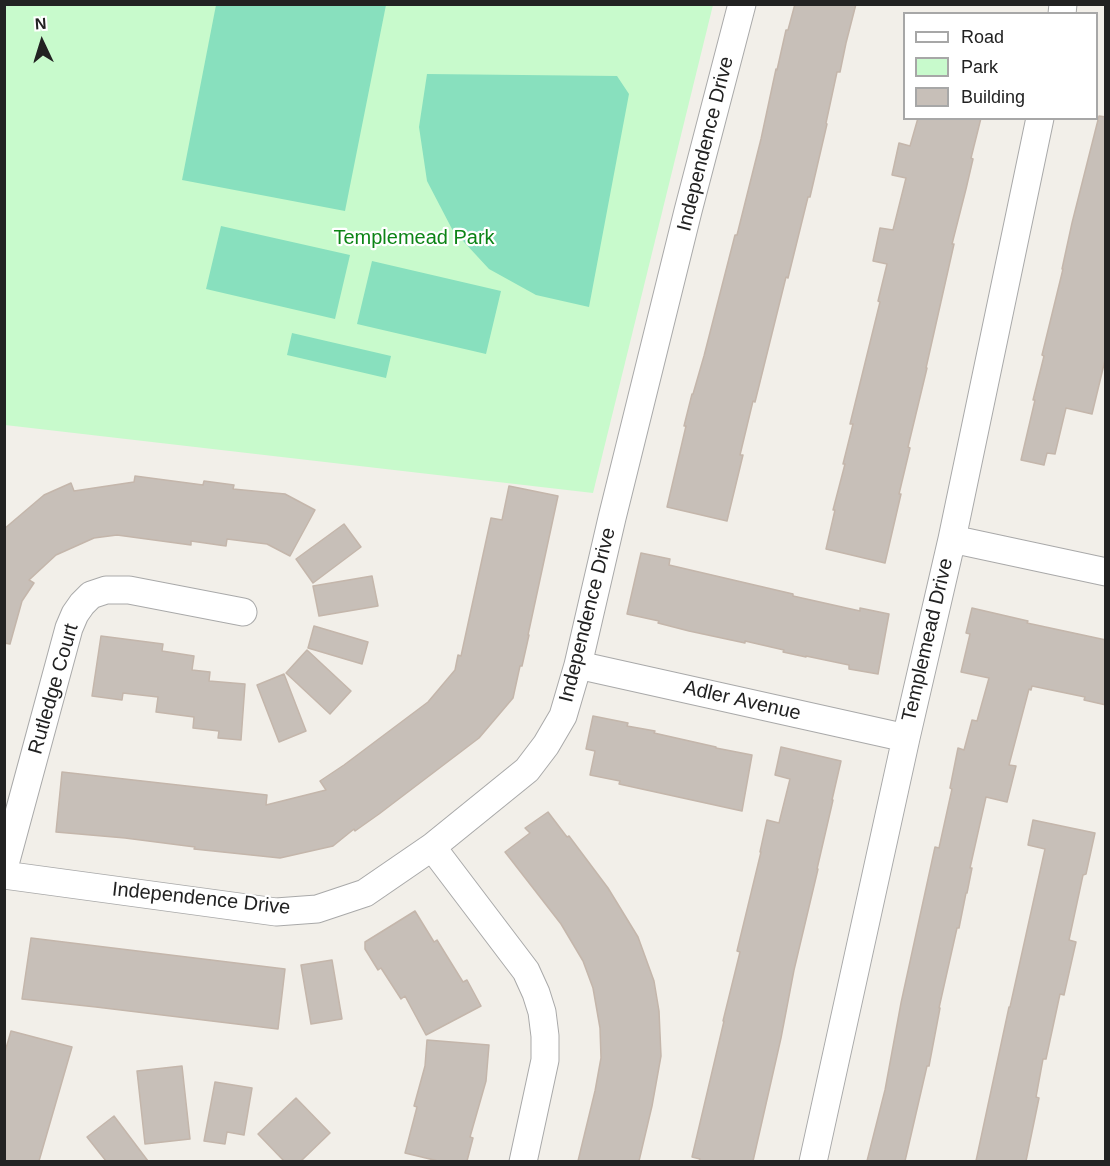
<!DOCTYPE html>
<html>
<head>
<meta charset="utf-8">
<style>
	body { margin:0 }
	#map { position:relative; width:1110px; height:1166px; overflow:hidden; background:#f2efe9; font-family:Helvetica,sans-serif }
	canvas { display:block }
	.frame { position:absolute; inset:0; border:6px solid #222; pointer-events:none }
	.legend { position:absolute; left:903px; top:12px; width:195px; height:108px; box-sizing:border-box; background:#fff; border:2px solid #a7a7a7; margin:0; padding:8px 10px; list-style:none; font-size:18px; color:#222 }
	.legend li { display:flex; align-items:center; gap:12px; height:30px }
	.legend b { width:30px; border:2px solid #a7a7a7 }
	.north { position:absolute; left:12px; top:12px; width:60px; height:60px; -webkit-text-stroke:4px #fff; paint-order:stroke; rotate:356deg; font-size:16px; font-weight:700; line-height:24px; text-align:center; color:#222 }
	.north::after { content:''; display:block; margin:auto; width:21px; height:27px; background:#222; clip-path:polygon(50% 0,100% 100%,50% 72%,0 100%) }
</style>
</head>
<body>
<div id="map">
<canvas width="1110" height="1166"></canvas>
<div class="frame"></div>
<ul class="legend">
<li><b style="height:8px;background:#fff"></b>Road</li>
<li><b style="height:16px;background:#c8facc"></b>Park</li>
<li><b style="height:16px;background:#c7bfb8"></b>Building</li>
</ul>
<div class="north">N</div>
</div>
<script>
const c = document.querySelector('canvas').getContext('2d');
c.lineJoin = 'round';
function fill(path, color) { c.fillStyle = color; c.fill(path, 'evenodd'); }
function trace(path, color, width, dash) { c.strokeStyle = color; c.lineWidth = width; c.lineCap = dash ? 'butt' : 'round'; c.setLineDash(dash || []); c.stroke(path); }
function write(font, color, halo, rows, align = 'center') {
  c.font = font + ' Helvetica,sans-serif'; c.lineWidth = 4.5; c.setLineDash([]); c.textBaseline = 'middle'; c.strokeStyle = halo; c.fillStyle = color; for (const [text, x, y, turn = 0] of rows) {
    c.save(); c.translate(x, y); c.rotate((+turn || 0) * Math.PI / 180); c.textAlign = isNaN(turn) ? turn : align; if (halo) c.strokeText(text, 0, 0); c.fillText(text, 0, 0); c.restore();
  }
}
fill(new Path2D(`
	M5 5H713L593 493 5 425Z`), '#c8facc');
fill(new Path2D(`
	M216 5H386L345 211 182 180Z
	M427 74 617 76 629 94 589 307 536 295 489 269 452 229 427 181 419 127Z
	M221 226 350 255 335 319 206 289Z
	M372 261 501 291 486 354 357 324Z
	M292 333 391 356 386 378 287 355Z`), '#88e0be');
const building = new Path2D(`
	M795 4H856L846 43 840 72H837L826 123 827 124 810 197H808L788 278 786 277 755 402 753 401 740 455H743L727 521 667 507 686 426H684L692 394H693L704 356 735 235H737L761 139 776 69 777 70 786 30H788Z
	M1099 116 1106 117V356L1092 414 1066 408 1055 454 1047 453 1044 465 1021 460 1035 400H1033L1044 356 1042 355 1063 269H1062L1072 223Z
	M918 118H981L971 158 973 159 966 189 952 244H954L926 368H927L908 447 910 448 899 494H901L885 563 826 549 835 510H833L845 464H843L853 424H850L880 302 878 301 887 264 873 261 880 228 893 230 906 178 892 175 899 143 910 146Z
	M135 476 203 485 204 481 234 485 233 489 285 494 315 510 290 556 267 544 227 539 226 546 191 541V545L117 535 94 538 56 555 29 580 34 583 22 601 10 644 4 643V529L44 495 71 483 74 491 134 482Z
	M509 486 558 496 528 635H529L522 666H520L513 698 479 738 379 814 355 831 354 829 333 846 280 858 194 849 195 847 125 838 56 832 62 772 267 795 266 805 326 790 320 781 344 765 428 702 455 670 458 655 461 656 491 518 502 520Z
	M344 524 361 547 313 583 296 559Z
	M641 553 670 559 669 565 793 594V596L860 611V608L889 614 878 674 849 669V665L806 656V657L783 652 784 650 745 641V643L689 631 658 623 659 621 627 614Z
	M372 576 378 606 319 616 313 586Z
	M972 608 1028 621 1027 623 1106 640V705L1084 700 1085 697 1032 686 1031 690 1029 689 1009 765 1016 766 1007 802 986 797 970 868H972L967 893H966L959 928H957L939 1008H940L929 1066H927L905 1161H867L885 1090 901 1003 935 847 939 848 952 789 950 788 958 748 964 750 972 720 977 721 989 678 961 672 970 634 966 633Z
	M314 626 368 642 362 664 308 648Z
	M101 636 163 644 162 651 194 656 192 670 210 672 209 681 245 684 241 740 218 738 219 731 193 728 194 717 156 712 158 697 123 693 122 700 92 696Z
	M307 650 351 691 330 714 286 673Z
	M284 674 306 731 279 742 257 685Z
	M593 716 628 723 627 726 655 731 654 733 716 747V748L752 755 742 811 619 784 620 781 590 775 595 751 586 749Z
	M781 747 841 761 832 800H833L817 869H818L794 970 781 1038 753 1161H699L700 1159 692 1157 724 1021H723L740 952 737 951 761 852H760L767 820 779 823 790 779 775 775Z
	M548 812 567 837 569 836 608 888 638 937 654 981 659 1011 661 1056 652 1106 639 1161H578L595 1091 601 1058 600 1028 593 988 583 961 561 924 505 852 530 833 525 828Z
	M1033 820 1095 833 1086 874 1083 875 1069 940 1076 942 1064 995 1060 994 1046 1059H1043L1036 1097 1039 1098 1026 1161H976L1009 1007H1010L1045 849 1028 845Z
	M415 911 434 942 437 940 463 982 467 980 481 1006 426 1035 405 996 401 999 381 968 378 970 365 949V942Z
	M31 938 285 969 278 1029 96 1007 22 999Z
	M332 960 342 1019 311 1024 301 965Z
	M11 1031 72 1047 39 1161H4V1055Z
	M427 1040 489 1045 486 1081 470 1137 473 1138 467 1161H438L405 1153 417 1107 414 1106 425 1066Z
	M182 1066 190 1139 145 1144 137 1071Z
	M215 1082 252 1088 244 1135 227 1132 225 1144 204 1141Z
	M296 1098 330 1133 301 1161H284L258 1134Z
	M114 1116 148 1161H106L87 1137Z`);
fill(building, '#c7bfb8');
trace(building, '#c4b6ab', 1.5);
const minor = new Path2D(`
	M1062 14 1063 4
	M952 539 1106 572
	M578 665 906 738
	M432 847 526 971 536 993 542 1012 545 1036V1060L523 1162
	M4 868 69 628 75 614 82 604 91 595 106 590H129L243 612
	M4 875 276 912 317 909 365 893 432 847 527 770 546 745 563 716 578 665 612 518 688 211 742 4
	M813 1162 906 738 952 539 1040 118`);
trace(minor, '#a9a9a9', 29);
trace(minor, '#fff', 27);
write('20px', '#222', '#fff', [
	["Independence Drive",706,144,-76],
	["Independence Drive",588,615,-76],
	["Templemead Drive",928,640,-77],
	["Rutledge Court",54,689,-74],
	["Adler Avenue",742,701,13],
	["Independence Drive",201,899,6]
]);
write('20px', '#0c8416', '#fff', [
	["Templemead Park",414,238]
]);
</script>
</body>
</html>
